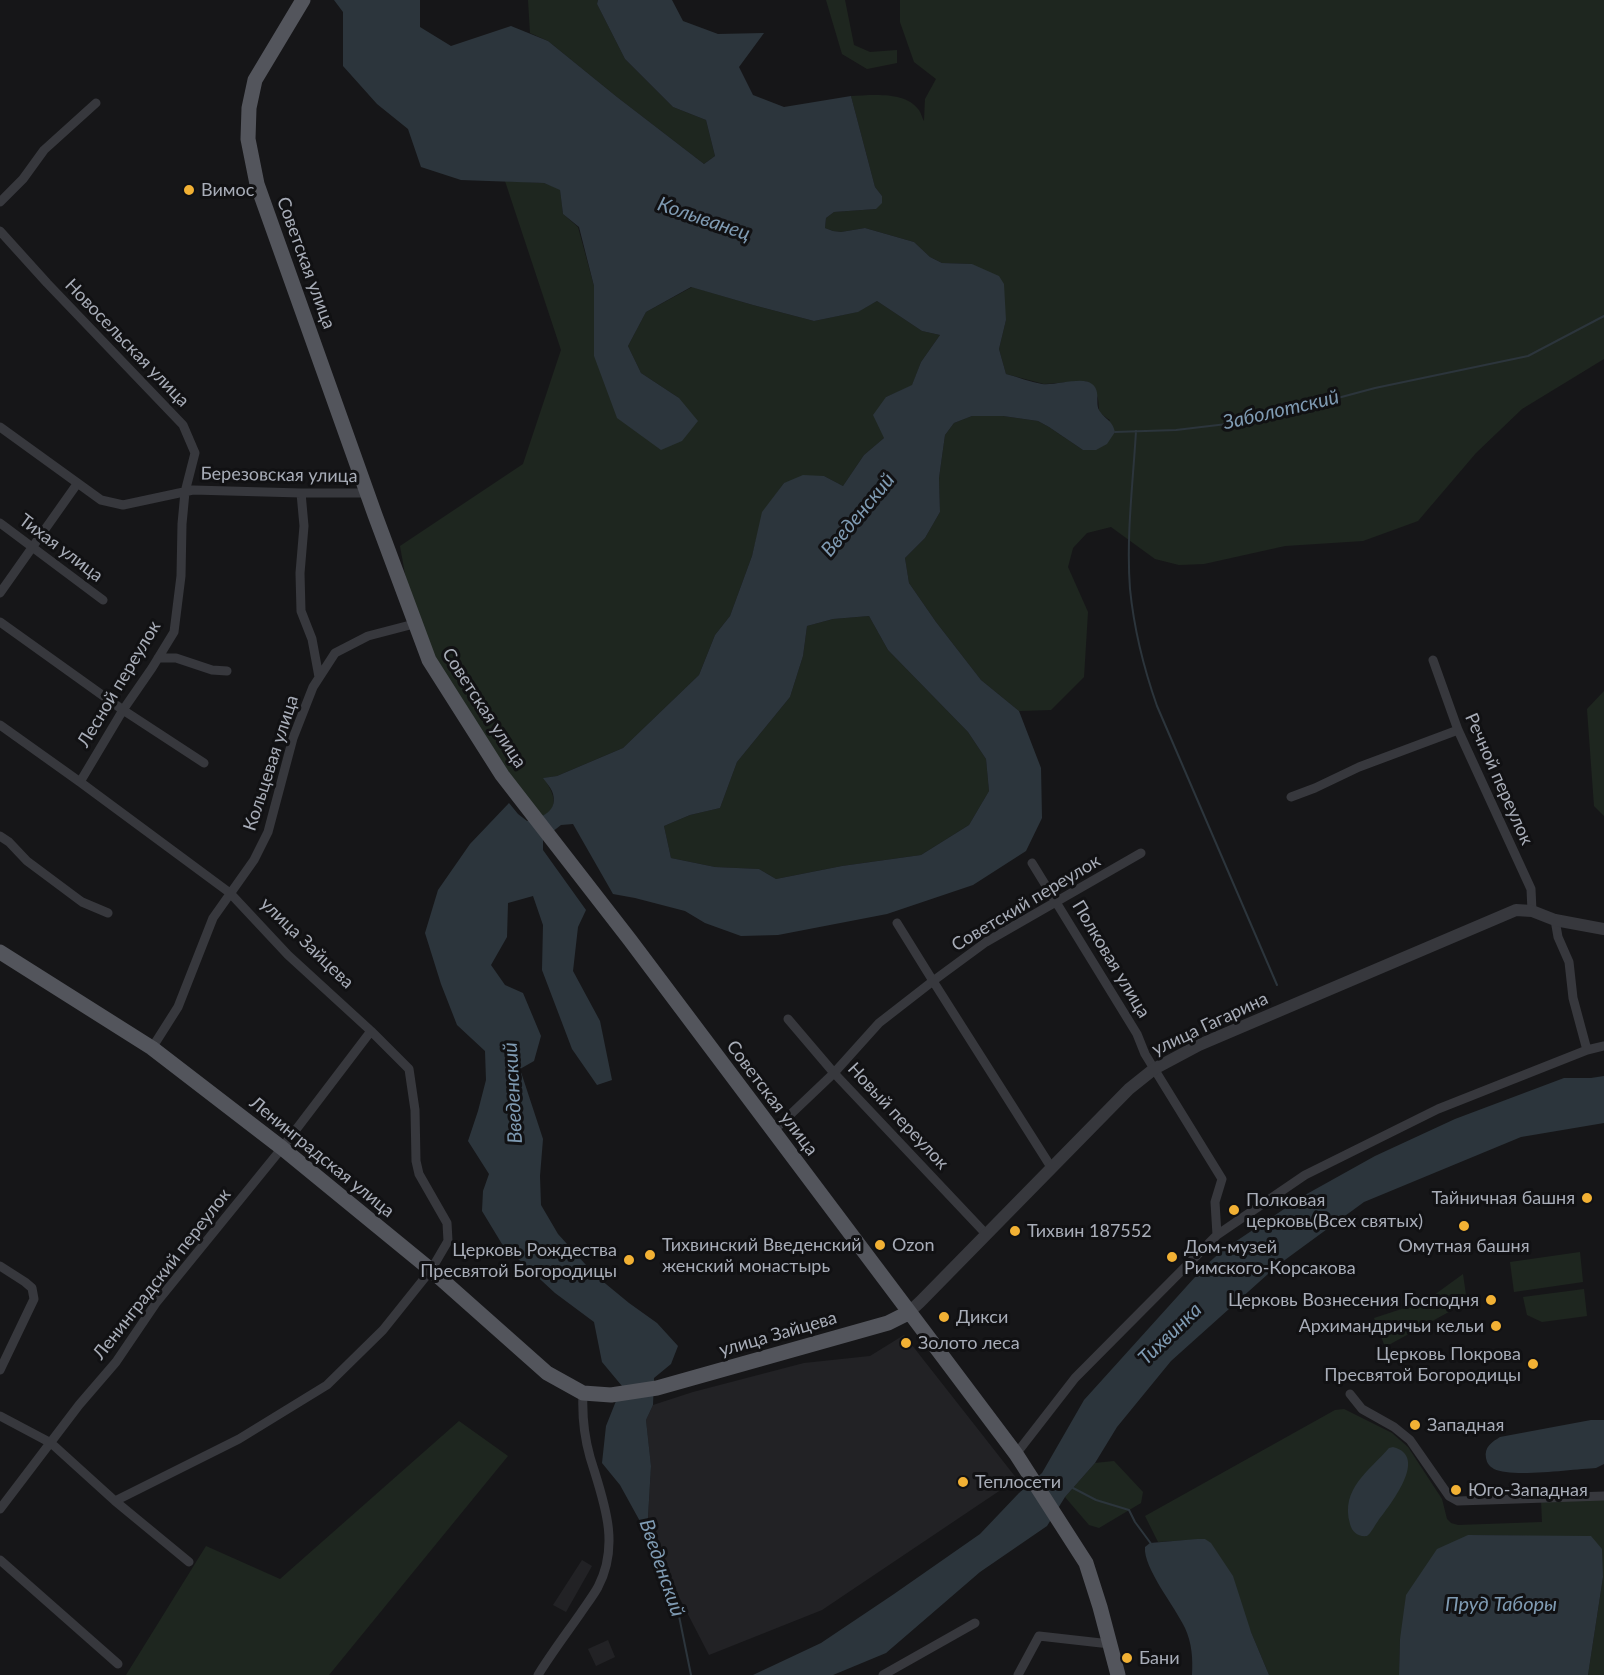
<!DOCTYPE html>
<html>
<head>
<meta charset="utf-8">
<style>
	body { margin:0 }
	canvas { display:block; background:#161618 }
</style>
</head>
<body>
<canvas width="1604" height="1675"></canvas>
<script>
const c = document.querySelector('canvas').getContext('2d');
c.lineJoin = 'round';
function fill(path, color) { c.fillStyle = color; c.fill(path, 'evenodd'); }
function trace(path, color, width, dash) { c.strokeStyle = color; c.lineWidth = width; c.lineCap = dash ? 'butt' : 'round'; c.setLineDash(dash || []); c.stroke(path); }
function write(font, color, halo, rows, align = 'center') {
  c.font = font + ' Lato,sans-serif'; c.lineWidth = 6; c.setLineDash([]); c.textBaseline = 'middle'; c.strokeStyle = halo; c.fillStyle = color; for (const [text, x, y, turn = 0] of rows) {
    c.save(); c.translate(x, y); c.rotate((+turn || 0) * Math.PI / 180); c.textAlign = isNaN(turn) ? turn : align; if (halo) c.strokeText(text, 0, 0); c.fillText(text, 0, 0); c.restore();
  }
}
fill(new Path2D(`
	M904 1335 1017 1479 822 1610 709 1655 647 1535 651 1466 646 1420 653 1405 693 1392 804 1363 870 1356Z
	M582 1560 592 1566 566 1612 553 1605Z
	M608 1640 615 1657 596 1666 588 1649Z`), '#222225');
fill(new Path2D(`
	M528 0H598L597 4 625 59 673 107 706 120 715 156 704 164 617 97 548 41 530 33Z
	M826 0H845L854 45 870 52 897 50V63L867 69 842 54Z
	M900 0H1604V359L1522 409 1476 453 1418 521 1363 541 1285 546 1204 564 1179 565 1155 559 1111 527 1087 533 1073 548 1068 567 1088 612 1084 677 1051 710 1019 711 981 680 936 622 909 583 905 558 925 538 940 512 939 478 945 435 954 423 972 416H1003L1038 421 1049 427 1083 450 1110 420C1096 411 1100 412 1098 399 1097 393 1090 386 1086 381L1044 384 1006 374 999 349 1006 320 972 264 942 263 930 257 914 242 865 228 841 232 833 231 825 228 826 218 834 212 876 209 882 196 875 187 851 96C871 95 905 91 918 109 921 112 922 118 924 121L925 99 936 79 914 62 900 22Z
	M505 181 544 183 560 189 563 214 578 227 594 286V356L679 398 641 373 628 346 646 312 692 287 753 305 814 321 857 312 877 301 922 331 940 335 921 362 912 386 886 397 884 438 864 455 843 486 824 476 784 483 763 512 752 556 730 616 715 635 699 675 623 748 557 776 544 778C554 795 562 808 538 819L414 624 400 546 523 464 561 350Z
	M869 616 888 650 968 732 986 759 989 791 969 825 921 855 842 866 776 879 759 869 715 867 671 858 664 826 690 815 720 808 737 762 790 697 803 656 807 626 833 619Z
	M1604 691V816L1594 806 1587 709Z
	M1580 1252 1583 1282 1514 1292 1510 1262Z
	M1463 1274 1467 1302 1385 1347 1374 1318 1426 1301Z
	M1584 1289 1587 1316 1542 1322 1527 1315 1523 1297Z
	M1344 1409 1392 1433 1408 1447 1442 1499 1447 1519 1451 1523 1458 1525 1542 1522 1541 1500H1604V1675H1588L1603 1577 1591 1537 1468 1535 1400 1639 1399 1675H1269L1251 1632 1205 1539 1158 1542 1145 1516 1335 1410Z
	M459 1421 508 1456 329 1675H126L206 1546 280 1579Z
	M1114 1461 1143 1492 1141 1503 1099 1528 1089 1525 1065 1497 1095 1463Z`), '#1e261f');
fill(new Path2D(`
	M334 0H420V27L451 46 511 26 548 41 617 97 704 164 715 156 706 120 673 107 625 59 597 4 598 0H672L683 21 718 34 764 33 739 67 753 95 784 107 851 96 875 187 882 196V203L876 209 834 212 826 218 825 228 833 231 841 232 865 228 914 242 930 257 942 263 972 264 999 276 1004 284 1006 320 999 349 1006 374C1018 377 1030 382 1042 384 1055 386 1083 376 1092 384 1101 391 1095 402 1099 410 1105 420 1112 419 1115 432L1107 444 1096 450H1083L1049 427 1038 421 1003 416H972L954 423 945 435 939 478 940 512 925 538 905 558 909 583 936 622 981 680 1019 711 1041 768 1042 818 1026 851 973 885 887 914 778 935 741 936 705 923 685 911 635 898 613 894 573 824 561 825 543 839V850L586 910 578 927 573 971 600 1021 612 1080 597 1085 572 1049 542 970 543 925 533 896 508 903 507 937 491 965 505 985 523 993 541 1036 534 1061 520 1069 543 1139 540 1176 541 1205 558 1234 595 1275 629 1303 657 1323 678 1346 671 1364 654 1378 653 1405 646 1420 651 1466 647 1534 620 1485 602 1463 606 1426 622 1386 602 1362 594 1322 555 1293 502 1244 482 1211 483 1191 489 1174 468 1141 478 1111 486 1080 485 1051 457 1025 441 984 425 933 438 890 470 844 509 803 518 814 527 821C541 818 560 811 552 791 550 787 546 782 543 778L557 776 623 748 699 675 715 635 730 616 752 556 762 512 784 483 803 475 824 476 843 486 864 455 884 438 873 415 886 397 912 385 921 362 940 335 922 331 877 301 858 312 814 321 753 305 691 287 646 312 628 346 641 373 679 398 698 421 682 441 661 450 617 418 594 356V286L579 227 563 214 560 190 544 183 461 180 421 167 408 129 377 104 343 66V12ZM869 616 888 650 968 732 986 759 989 791 969 825 921 855 842 866 776 879 759 869 715 867 671 858 664 826 690 815 720 808 737 762 790 697 803 656 807 626 833 619Z
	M1604 1076V1123L1521 1137 1364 1202 1278 1265 1171 1361 1117 1427 1095 1463 1065 1497 1047 1526 980 1572 886 1653 833 1675H753L821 1643 894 1594 980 1534 1019 1493 1042 1473 1084 1400 1205 1266 1223 1250 1305 1195 1375 1156 1455 1119 1564 1078H1591Z
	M1591 1420H1604V1464L1596 1468C1574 1469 1512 1478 1494 1469 1489 1466 1487 1463 1486 1458 1484 1447 1492 1442 1500 1437Z
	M1393 1447C1430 1456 1389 1506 1378 1521 1374 1526 1372 1532 1367 1536 1358 1537 1352 1532 1350 1524 1340 1489 1369 1471 1389 1448Z
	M1468 1535 1591 1536 1602 1549 1603 1577 1588 1675H1399L1400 1639 1406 1595 1437 1549Z
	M1197 1539H1205L1211 1543 1233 1576 1251 1632 1269 1675H1192C1193 1659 1192 1643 1185 1628 1176 1608 1143 1568 1145 1547L1150 1543Z`), '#2c353c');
trace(new Path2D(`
	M1136 431C1133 483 1126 537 1130 589 1134 629 1144 669 1157 706L1277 985
	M1115 432 1176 430 1252 421 1375 388 1528 356 1604 316
	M1073 1488 1096 1500 1129 1510 1135 1522 1152 1545
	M647 1532 679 1616 691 1675`), '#2c353c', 2);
trace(new Path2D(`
	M0 202 23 179 44 150 96 103
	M0 231 47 283 183 425 195 453 185 492 182 524 181 576 174 632 152 668 123 710 80 782
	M0 427 101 500 123 505 193 490 301 493H367
	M301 493 304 526 300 573 301 611 312 639 319 677
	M0 523 103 600
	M0 593 77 484
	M0 622 123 710 204 763
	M158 658H176L212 670 227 671
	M1433 660 1458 730 1531 889 1532 911
	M0 725 80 782 230 893 288 955 371 1031 409 1069 415 1110 416 1161 419 1174 447 1223 448 1241 431 1270 383 1330 327 1385 239 1439 115 1501
	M1291 797 1315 788 1359 767 1458 730
	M0 836 9 842 27 861 82 902 108 913
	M1032 863 1137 1034 1145 1054 1222 1179 1215 1202 1217 1235
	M1555 920 1558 937 1569 962 1573 998 1587 1050
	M897 923 933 981 1051 1167
	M788 1019 834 1073 986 1234
	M152 1048 178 1007 213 918 254 860 268 832 293 738 313 687 335 653 368 636 414 624
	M773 1131 834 1073 879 1023 933 981 986 942 1141 853
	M0 1266 25 1282 32 1288 34 1299 0 1370
	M1350 1394 1362 1409 1394 1427 1410 1440 1449 1496 1458 1501 1604 1496
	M0 1416 51 1443 115 1501 189 1562
	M1016 1454 1075 1378 1217 1235 1305 1175 1438 1109 1587 1050 1604 1046
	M0 1509 79 1405 116 1362 156 1303 282 1148 371 1031
	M0 1560 118 1664
	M538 1675C551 1654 566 1634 580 1614 586 1605 593 1596 598 1587 621 1543 603 1500 590 1457 584 1436 582 1415 583 1393
	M883 1675 975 1623
	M1018 1675 1039 1636 1110 1644`), '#37383d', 9);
trace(new Path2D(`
	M908 1313 920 1302 1129 1089 1154 1069 1199 1045 1516 910 1532 911 1555 920 1604 929`), '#37383d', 12);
trace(new Path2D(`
	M303 0 255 80 249 108 248 139 257 184 375 515 429 660 502 775 630 940 1016 1454 1086 1563 1100 1607 1118 1675
	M0 952 152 1048 282 1148 431 1270 547 1373 583 1393 611 1395 657 1388 888 1323 908 1313`), '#53555c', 15);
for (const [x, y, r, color] of [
	[189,190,6,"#f2b134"],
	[1587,1198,6,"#f2b134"],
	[1234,1210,6,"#f2b134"],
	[1464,1226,6,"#f2b134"],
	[1015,1231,6,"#f2b134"],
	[880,1245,6,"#f2b134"],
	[650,1255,6,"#f2b134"],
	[1172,1257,6,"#f2b134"],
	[629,1260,6,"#f2b134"],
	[1491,1300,6,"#f2b134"],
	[944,1317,6,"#f2b134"],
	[1496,1326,6,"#f2b134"],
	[906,1343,6,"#f2b134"],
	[1533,1364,6,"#f2b134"],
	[1415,1425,6,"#f2b134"],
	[963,1482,6,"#f2b134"],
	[1456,1490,6,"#f2b134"],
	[1127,1658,6,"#f2b134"]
]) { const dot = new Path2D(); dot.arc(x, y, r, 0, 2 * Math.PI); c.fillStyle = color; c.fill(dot); trace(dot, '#111113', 2); }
write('18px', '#a8adb8', '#111113', [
	["Вимос",201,190],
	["Тайничная башня",1575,1198,"right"],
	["Полковая",1246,1200],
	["церковь(Всех святых)",1246,1221],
	["Тихвин 187552",1027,1231],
	["Тихвинский Введенский",662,1245],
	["женский монастырь",662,1266],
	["Ozon",892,1245],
	["Омутная башня",1464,1246,"center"],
	["Дом-музей",1184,1247],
	["Римского-Корсакова",1184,1268],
	["Церковь Рождества",617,1250,"right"],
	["Пресвятой Богородицы",617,1271,"right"],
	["Церковь Вознесения Господня",1479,1300,"right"],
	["Дикси",956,1317],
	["Архимандричьи кельи",1484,1326,"right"],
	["Золото леса",918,1343],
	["Церковь Покрова",1521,1354,"right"],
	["Пресвятой Богородицы",1521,1375,"right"],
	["Западная",1427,1425],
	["Теплосети",975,1482],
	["Юго-Западная",1468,1490],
	["Бани",1139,1658]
], 'left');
write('18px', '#a8adb8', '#111113', [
	["Советская улица",306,263,70],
	["Новосельская улица",127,343,46],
	["Березовская улица",279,475,1],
	["Тихая улица",61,548,37],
	["Лесной переулок",119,684,-59],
	["Советская улица",484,708,57],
	["Кольцевая улица",271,763,-72],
	["Речной переулок",1499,779,66],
	["Советский переулок",1026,903,-31],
	["улица Зайцева",307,943,44],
	["Полковая улица",1111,959,59],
	["улица Гагарина",1210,1024,-25],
	["Советская улица",772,1098,53],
	["Новый переулок",898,1116,47],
	["Ленинградская улица",322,1157,39],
	["Ленинградский переулок",162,1274,-52],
	["улица Зайцева",778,1334,-16]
]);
write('italic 20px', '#7f9bb3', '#111113', [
	["Колыванец",704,219,19],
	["Заболотский",1281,410,-13],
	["Введенский",858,515,-50],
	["Введенский",513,1093,-93],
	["Тихвинка",1170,1334,-44],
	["Введенский",662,1568,71],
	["Пруд Таборы",1501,1605]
]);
</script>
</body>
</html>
